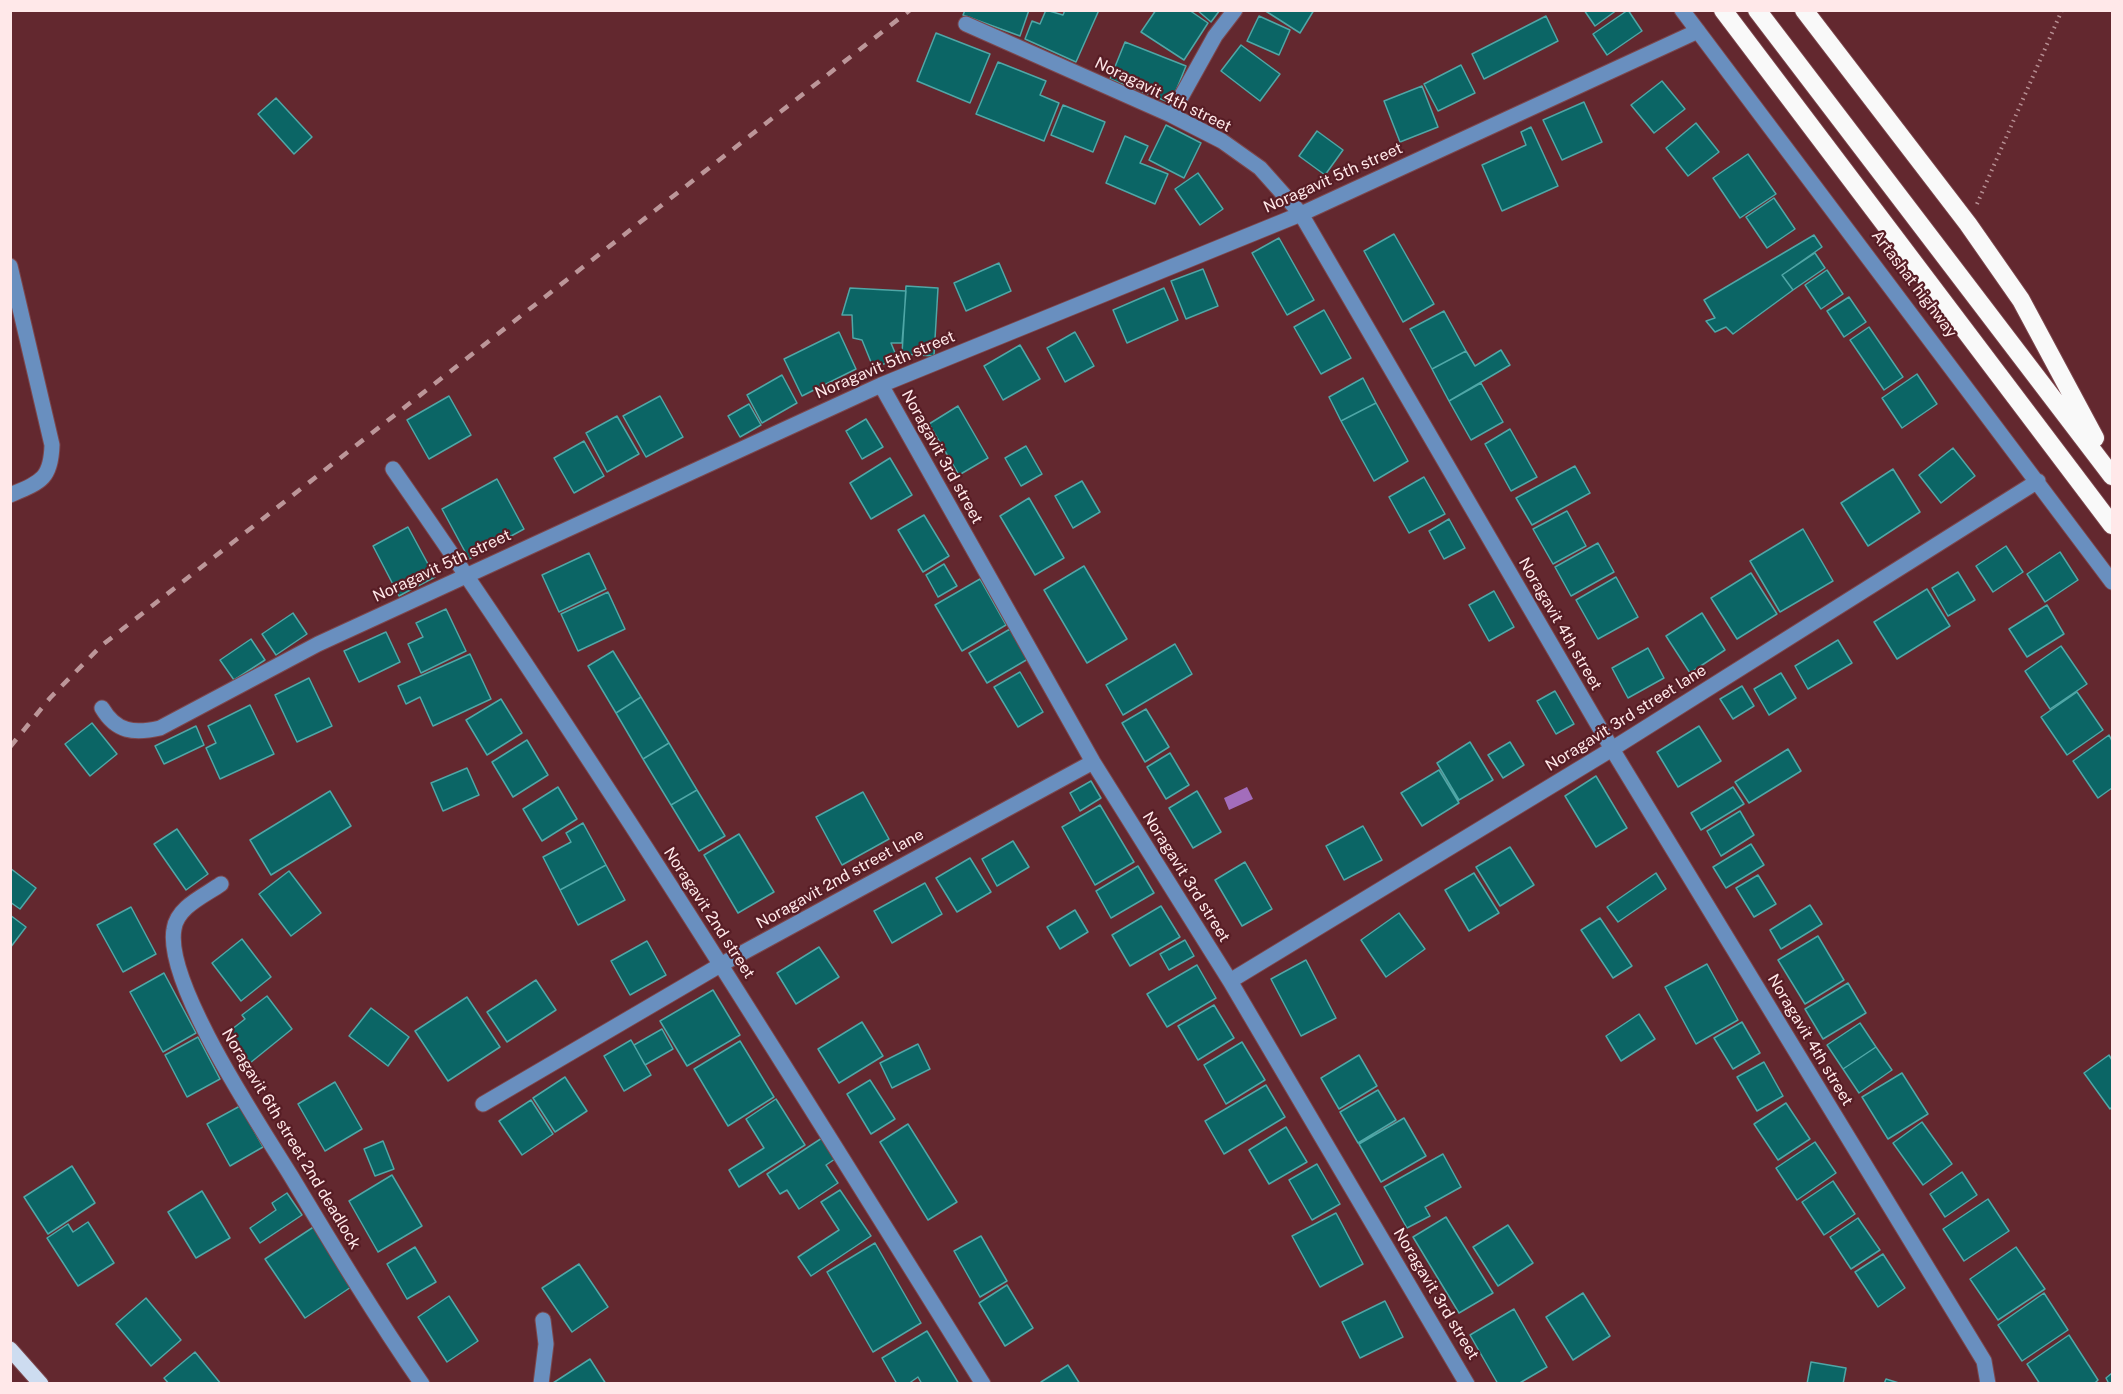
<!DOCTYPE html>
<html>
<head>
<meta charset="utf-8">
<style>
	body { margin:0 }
	#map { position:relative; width:2123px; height:1394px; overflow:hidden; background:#63282f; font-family:"Public Sans",sans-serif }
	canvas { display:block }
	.frame { position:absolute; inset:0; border:12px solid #ffe8e9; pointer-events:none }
</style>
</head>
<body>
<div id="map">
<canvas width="2123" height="1394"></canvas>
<div class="frame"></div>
</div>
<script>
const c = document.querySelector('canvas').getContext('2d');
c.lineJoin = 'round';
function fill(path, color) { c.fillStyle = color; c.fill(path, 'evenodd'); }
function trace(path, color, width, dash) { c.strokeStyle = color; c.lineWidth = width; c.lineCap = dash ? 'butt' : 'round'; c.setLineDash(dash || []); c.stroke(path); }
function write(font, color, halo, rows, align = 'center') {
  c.font = font + ' "Public Sans",sans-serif'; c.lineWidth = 4.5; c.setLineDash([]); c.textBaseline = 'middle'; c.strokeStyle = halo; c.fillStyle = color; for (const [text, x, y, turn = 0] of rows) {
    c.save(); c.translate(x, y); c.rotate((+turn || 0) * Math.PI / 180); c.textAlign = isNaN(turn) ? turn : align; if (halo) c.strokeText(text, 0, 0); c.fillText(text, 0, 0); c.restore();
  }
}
fill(new Path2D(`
	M1247 787 1253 799 1229 810 1224 798Z`), '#a36dbb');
const building = new Path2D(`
	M965 10H1029L1020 36 963 15Z
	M1046 10 1063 15 1065 10H1099L1076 62 1025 39 1032 21 1040 24Z
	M1156 10H1189L1208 23 1184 60 1141 32Z
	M1197 10H1220L1211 22Z
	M1264 10H1314L1300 33Z
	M1584 10H1617L1595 26Z
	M1628 10 1642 31 1607 55 1593 34Z
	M1259 16 1290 30 1279 55 1247 41Z
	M1546 16 1558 41 1484 79 1472 54Z
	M936 33 990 54 970 103 917 81Z
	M1125 42 1186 66 1171 103 1110 79Z
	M1241 45 1280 74 1260 101 1221 71Z
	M998 62 1046 81 1040 95 1059 103 1044 141 976 114Z
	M1461 65 1475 93 1438 111 1424 84Z
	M1662 81 1685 109 1654 133 1631 105Z
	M1422 86 1438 127 1400 142 1384 101Z
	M276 98 312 137 294 154 258 114Z
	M1584 102 1602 142 1562 160 1543 120Z
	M1063 105 1105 122 1093 152 1051 135Z
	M1696 123 1719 152 1688 176 1666 148Z
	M1166 125 1201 143 1184 178 1149 160Z
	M1531 127 1558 186 1502 211 1482 165 1526 145 1521 132Z
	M1317 131 1343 150 1325 175 1299 156Z
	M1125 136 1148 146 1140 163 1168 174 1155 204 1106 183Z
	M1748 154 1776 194 1740 218 1713 178Z
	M1198 173 1223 209 1200 225 1175 189Z
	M1774 198 1795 229 1767 248 1746 217Z
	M1394 234 1434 304 1403 322 1364 251Z
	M1814 235 1822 247 1782 275 1793 290 1733 334 1726 327 1715 332 1706 321 1715 318 1704 300Z
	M1279 238 1314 300 1287 315 1252 253Z
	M1815 253 1825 268 1793 290 1782 275Z
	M999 263 1011 291 966 311 954 283Z
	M1203 269 1218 306 1186 319 1171 281Z
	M1827 270 1843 294 1821 309 1805 285Z
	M906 286 938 288 934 356 902 354Z
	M850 288 906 291 902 343H891L898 360 873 367 862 340 853 338 852 315H842Z
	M1164 288 1178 320 1127 343 1113 310Z
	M1849 297 1866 322 1844 337 1827 311Z
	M1324 310 1351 358 1321 374 1294 327Z
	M1444 311 1466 351 1432 369 1410 329Z
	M1869 327 1903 377 1884 390 1850 340Z
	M839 332 856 369 802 396 784 359Z
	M1075 332 1094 366 1065 382 1047 348Z
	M1020 345 1040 379 1003 400 984 366Z
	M1501 350 1510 365 1449 401 1432 369 1466 351 1475 366Z
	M1917 374 1937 404 1902 428 1882 398Z
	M782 375 797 403 762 423 747 395Z
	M1363 378 1376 403 1341 421 1329 397Z
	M1481 383 1503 422 1471 440 1449 401Z
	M449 396 471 435 429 459 407 420Z
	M660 396 683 437 646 457 623 416Z
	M1376 403 1408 461 1374 481 1341 421Z
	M749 404 761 425 740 437 728 416Z
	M958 406 988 458 959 475 929 424Z
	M617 416 639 454 607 472 586 433Z
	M866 419 883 447 862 459 846 431Z
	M1510 429 1537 477 1511 491 1485 444Z
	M584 441 604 476 574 493 554 458Z
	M1026 446 1042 474 1021 486 1005 458Z
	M1953 448 1975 476 1941 503 1919 475Z
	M890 458 912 495 871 519 850 483Z
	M1575 466 1590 493 1532 525 1516 498Z
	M1893 469 1920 512 1868 546 1841 503Z
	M1424 477 1445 514 1409 533 1389 497Z
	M497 479 524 529 469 559 442 509Z
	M1082 481 1100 512 1073 528 1055 496Z
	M1029 498 1064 558 1035 575 1000 516Z
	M1567 511 1586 546 1553 564 1533 529Z
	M924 515 949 556 923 572 898 530Z
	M1449 519 1465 548 1444 559 1429 531Z
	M408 527 435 577 399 596 373 546Z
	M1803 529 1833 581 1780 612 1750 561Z
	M1598 543 1614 572 1571 596 1555 567Z
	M2006 546 2023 572 1993 592 1976 566Z
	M2060 552 2078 580 2045 602 2027 574Z
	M589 553 606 589 559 612 542 575Z
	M944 564 957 586 938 597 926 575Z
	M1084 566 1127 639 1087 663 1044 590Z
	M1958 572 1975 600 1948 616 1932 588Z
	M1751 573 1777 614 1737 639 1711 598Z
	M1616 577 1638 617 1598 639 1576 600Z
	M980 579 1006 625 962 651 935 605Z
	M1927 589 1950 626 1897 659 1874 622Z
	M1494 591 1514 627 1489 641 1469 605Z
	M608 592 625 629 578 651 561 614Z
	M2047 605 2064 634 2027 657 2009 629Z
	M446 609 466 651 421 673 408 644 423 637 416 623Z
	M293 613 307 634 276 655 262 634Z
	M1702 613 1725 650 1690 673 1666 636Z
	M1010 629 1028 659 987 683 969 653Z
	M386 632 400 662 359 682 344 651Z
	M251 639 265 660 234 680 220 660Z
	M1838 640 1852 663 1808 689 1795 666Z
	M1175 644 1192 674 1123 715 1106 685Z
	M2061 646 2087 684 2050 709 2025 671Z
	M1648 648 1664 678 1628 698 1612 668Z
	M613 651 641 697 616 713 588 666Z
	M470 654 491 699 433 726 420 697 406 704 398 686Z
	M1020 672 1043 712 1018 727 994 687Z
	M1781 673 1796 698 1769 715 1754 689Z
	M309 678 332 726 297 742 275 695Z
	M1742 686 1754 706 1733 719 1720 699Z
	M1555 691 1574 724 1556 734 1537 701Z
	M2077 692 2103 730 2067 755 2041 717Z
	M641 697 669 743 643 759 616 713Z
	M501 699 522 733 487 755 466 720Z
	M250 705 274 754 220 779 206 748 216 743 208 726Z
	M1146 709 1169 747 1145 762 1122 723Z
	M92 723 117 754 90 776 65 744Z
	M196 726 204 745 164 764 155 746Z
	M1699 726 1721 761 1678 787 1657 752Z
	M2109 735 2112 741V788L2098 798 2073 761Z
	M527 740 548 775 513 797 492 762Z
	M1470 742 1493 780 1459 800 1437 763Z
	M1510 742 1524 765 1503 778 1488 755Z
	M669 743 697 790 671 805 643 759Z
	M1788 749 1801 771 1749 803 1735 782Z
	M1170 753 1189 785 1166 799 1147 767Z
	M467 768 479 795 443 811 431 783Z
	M1439 770 1459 803 1422 826 1401 793Z
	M1596 776 1627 828 1596 847 1565 796Z
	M1091 781 1101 798 1080 811 1070 793Z
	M558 787 577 819 542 841 523 809Z
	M1733 787 1744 804 1701 830 1691 813Z
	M697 790 725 836 699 851 671 805Z
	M330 791 351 826 271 875 250 840Z
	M1197 791 1221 832 1193 848 1169 808Z
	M863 792 889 839 842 865 816 817Z
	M1100 805 1134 862 1095 885 1062 827Z
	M1740 811 1754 835 1721 856 1707 831Z
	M583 823 606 865 560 890 543 857 571 842 566 833Z
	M1363 826 1382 860 1344 880 1326 846Z
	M177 829 208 874 186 890 154 844Z
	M739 834 774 892 738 913 704 855Z
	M1013 841 1029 867 997 886 982 859Z
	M1751 844 1764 865 1726 888 1713 867Z
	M1510 847 1534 885 1500 906 1476 867Z
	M970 858 991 892 957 912 936 878Z
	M1245 862 1272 909 1242 926 1215 880Z
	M606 865 625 900 578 925 560 890Z
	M1138 866 1154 893 1111 918 1096 891Z
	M10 868 36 888 20 909 10 902Z
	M289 871 321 913 291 936 259 894Z
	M1474 873 1499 913 1469 931 1445 890Z
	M1656 873 1666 889 1618 922 1607 907Z
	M1758 875 1776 904 1754 917 1736 888Z
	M925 883 942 914 892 943 874 911Z
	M1810 905 1822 924 1781 949 1770 930Z
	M1161 906 1180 937 1130 966 1112 935Z
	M131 907 156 954 123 972 97 925Z
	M1075 910 1088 932 1060 949 1047 927Z
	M1399 913 1425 949 1386 977 1361 940Z
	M10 915 26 927 10 948Z
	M1600 918 1632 966 1613 978 1581 930Z
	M1818 936 1844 980 1805 1004 1778 960Z
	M242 939 271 977 241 1001 212 963Z
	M1185 940 1194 956 1169 970 1160 954Z
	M647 941 666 975 630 995 611 961Z
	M819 947 839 977 796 1004 777 973Z
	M1306 960 1336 1018 1301 1036 1271 979Z
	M1707 964 1738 1020 1696 1044 1665 987Z
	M1197 965 1216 998 1167 1027 1147 994Z
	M164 973 196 1033 163 1052 130 992Z
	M536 980 556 1010 507 1042 487 1012Z
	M1848 983 1866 1013 1823 1039 1805 1009Z
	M713 990 740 1035 687 1066 660 1021Z
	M267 996 292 1029 250 1063 227 1033 245 1019 242 1015Z
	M467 997 500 1047 448 1081 415 1031Z
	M1214 1005 1234 1038 1198 1060 1178 1026Z
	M371 1008 409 1037 388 1066 349 1036Z
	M1639 1014 1655 1039 1621 1061 1606 1036Z
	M862 1022 883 1056 839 1083 818 1049Z
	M1742 1022 1760 1053 1733 1069 1714 1038Z
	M1860 1023 1876 1047 1843 1069 1827 1045Z
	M662 1029 673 1049 645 1065 634 1045Z
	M198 1037 220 1079 187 1097 165 1055Z
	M631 1040 651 1075 624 1091 604 1056Z
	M740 1041 774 1097 728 1126 694 1069Z
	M1242 1042 1265 1080 1226 1104 1204 1065Z
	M918 1044 930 1069 892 1088 880 1063Z
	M1876 1047 1892 1070 1859 1093 1843 1069Z
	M1359 1055 1377 1086 1339 1109 1321 1078Z
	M2109 1055 2112 1060V1107L2110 1109 2084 1073Z
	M1764 1062 1783 1096 1757 1111 1737 1077Z
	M1902 1073 1928 1114 1888 1139 1862 1097Z
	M565 1077 587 1111 555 1132 533 1098Z
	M870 1080 895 1119 871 1134 847 1094Z
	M335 1082 362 1129 325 1151 298 1104Z
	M1266 1085 1285 1117 1224 1154 1205 1121Z
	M1378 1090 1396 1120 1358 1143 1340 1112Z
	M776 1099 805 1145 739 1187 729 1170 764 1148 746 1119Z
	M531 1100 553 1134 522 1155 499 1121Z
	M1786 1103 1810 1139 1778 1160 1754 1124Z
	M240 1106 263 1147 230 1166 207 1124Z
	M1404 1118 1426 1156 1381 1182 1359 1144Z
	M1922 1122 1952 1164 1923 1185 1893 1143Z
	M908 1124 957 1202 928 1220 880 1142Z
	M1286 1127 1307 1162 1269 1184 1249 1150Z
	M822 1138 835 1159 826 1165 838 1183 799 1209 787 1190 780 1194 767 1174Z
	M383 1141 394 1169 375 1176 364 1149Z
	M1815 1142 1836 1173 1797 1200 1776 1168Z
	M1443 1154 1461 1187 1425 1207 1430 1216 1407 1228 1384 1187Z
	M1317 1164 1340 1204 1312 1220 1289 1180Z
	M72 1166 95 1203 48 1234 24 1197Z
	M1962 1172 1977 1195 1945 1217 1930 1194Z
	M392 1175 422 1226 378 1252 349 1201Z
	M1833 1181 1855 1214 1824 1235 1802 1202Z
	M840 1190 871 1236 811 1276 798 1257 839 1230 821 1202Z
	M202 1191 230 1238 196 1258 168 1212Z
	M287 1193 302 1215 260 1243 250 1228 276 1210 272 1203Z
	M1988 1199 2009 1231 1964 1261 1943 1229Z
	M1336 1213 1363 1264 1320 1287 1292 1236Z
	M1446 1217 1493 1293 1459 1313 1413 1237Z
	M1858 1218 1880 1250 1851 1269 1830 1237Z
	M88 1222 114 1263 78 1286 47 1238 68 1224 73 1232Z
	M1508 1225 1533 1263 1498 1286 1473 1247Z
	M315 1226 354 1285 305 1318 265 1259Z
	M981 1236 1007 1281 980 1297 954 1251Z
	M875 1243 921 1323 873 1352 827 1272Z
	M415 1247 436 1282 407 1299 387 1264Z
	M2016 1247 2045 1289 1998 1320 1970 1279Z
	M1883 1254 1905 1288 1878 1307 1855 1272Z
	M579 1264 608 1307 572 1332 542 1288Z
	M1007 1285 1033 1328 1005 1346 979 1303Z
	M1583 1293 1610 1336 1573 1360 1546 1317Z
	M2044 1293 2068 1330 2022 1361 1998 1325Z
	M449 1296 478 1341 447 1362 418 1317Z
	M146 1298 181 1340 151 1366 116 1324Z
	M1385 1301 1403 1337 1360 1358 1342 1322Z
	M1514 1309 1547 1367 1518 1384H1498L1470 1335Z
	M927 1331 959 1384H922L918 1377 908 1384H897L882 1358Z
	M2069 1335 2098 1380 2094 1384H2040L2027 1364Z
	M195 1352 221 1384H169L164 1378Z
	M590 1359 606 1384H553V1383Z
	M1811 1362 1846 1368 1843 1384H1807Z
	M1068 1365 1080 1384H1042L1041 1382Z
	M2112 1373V1384H2109L2106 1378Z
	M1886 1379 1902 1384H1884Z`);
fill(building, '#0b6565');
trace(building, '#4fa7a7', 1.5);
const minor = new Path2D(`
	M1682 10 2112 582
	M966 24 1171 115 1222 141 1260 168 1301 214 1612 749 1984 1361 1988 1384
	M1171 115 1215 36 1235 10
	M10 266 52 445C51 479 41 482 10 495
	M881 385 1093 762 1230 981 1467 1384
	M393 469C601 767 791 1076 983 1384
	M102 708C116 732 134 734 160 728L318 644 881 385 1301 214 1698 31
	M221 884C204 896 177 907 174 929 164 983 261 1127 291 1176 333 1246 375 1316 422 1384
	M1230 981 1612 749 2038 481
	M483 1104 722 964 1093 762
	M541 1384 546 1344 543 1320`);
const major = new Path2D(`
	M10 1349 41 1384`);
const highway = new Path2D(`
	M1723 10 2112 525
	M1757 10 2112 476
	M1804 10 1968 224 2021 300 2095 438`);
trace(minor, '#7c474d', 17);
trace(major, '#7c474d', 17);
trace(highway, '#7c474d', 20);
trace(new Path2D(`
	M1977 204 2062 10`), '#b78f93', 4, [1.5, 4.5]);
trace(minor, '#698fbf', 15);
trace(major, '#cddcf0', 15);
trace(highway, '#f9f9f9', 18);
trace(new Path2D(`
	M10 747 50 698 101 646 910 10`), '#bc9699', 4.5, [10, 10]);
write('16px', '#ffe8e9', '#571d25', [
	["Noragavit 4th street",1163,95,26],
	["Noragavit 5th street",1333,178,-24],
	["Artashat highway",1914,284,53],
	["Noragavit 5th street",885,365,-23],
	["Noragavit 3rd street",942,457,61],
	["Noragavit 5th street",442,566,-25],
	["Noragavit 4th street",1560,624,60],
	["Noragavit 3rd street lane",1626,718,-32],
	["Noragavit 3rd street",1186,877,58],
	["Noragavit 2nd street lane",840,879,-29],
	["Noragavit 2nd street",709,913,57],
	["Noragavit 4th street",1810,1040,59],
	["Noragavit 6th street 2nd deadlock",291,1139,59],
	["Noragavit 3rd street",1436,1294,59]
]);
</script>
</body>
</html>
